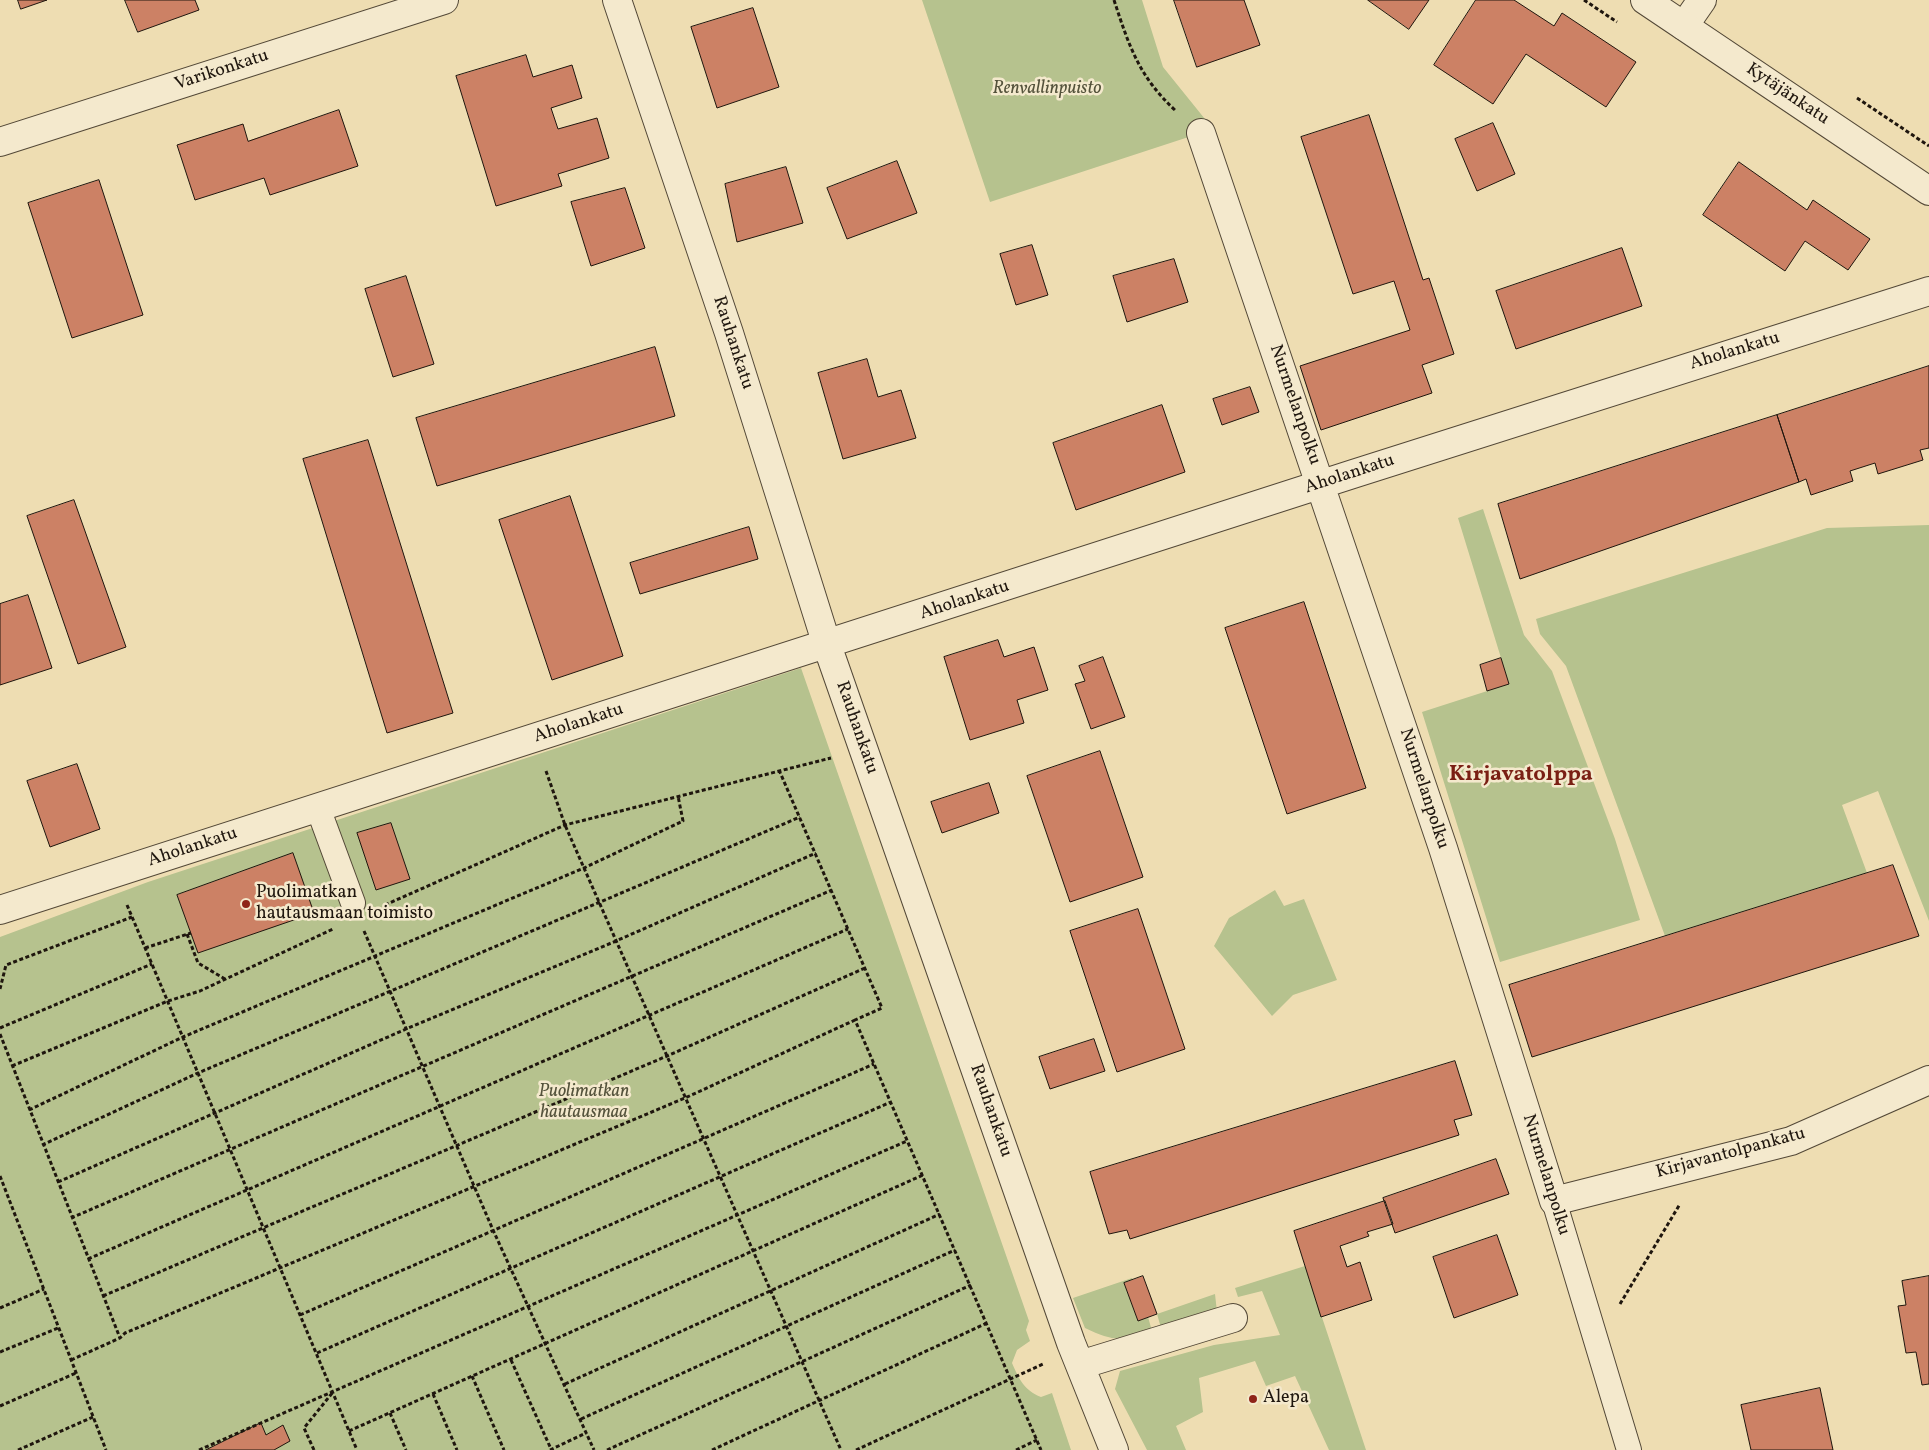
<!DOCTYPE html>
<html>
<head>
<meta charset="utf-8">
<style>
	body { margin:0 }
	canvas { display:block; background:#eeddb2 }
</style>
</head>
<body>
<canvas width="1929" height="1450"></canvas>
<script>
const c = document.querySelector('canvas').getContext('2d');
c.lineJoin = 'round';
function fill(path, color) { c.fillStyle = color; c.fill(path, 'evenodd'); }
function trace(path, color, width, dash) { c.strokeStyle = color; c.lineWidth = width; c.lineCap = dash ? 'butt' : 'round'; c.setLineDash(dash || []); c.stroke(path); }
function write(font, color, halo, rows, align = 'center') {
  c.font = font + ' Vollkorn,serif'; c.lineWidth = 5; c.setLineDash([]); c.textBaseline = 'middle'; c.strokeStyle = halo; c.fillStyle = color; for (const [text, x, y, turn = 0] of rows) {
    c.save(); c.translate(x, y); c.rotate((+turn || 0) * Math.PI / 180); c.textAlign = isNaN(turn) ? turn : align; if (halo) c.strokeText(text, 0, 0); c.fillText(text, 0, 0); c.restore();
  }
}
fill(new Path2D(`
	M922 0H1142L1163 67 1213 129 990 202Z
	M1483 509 1524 635 1552 671 1615 839 1640 920 1500 962 1422 712 1509 684 1458 518Z
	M1929 525V921L1878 791 1842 805 1867 873 1665 936 1566 666 1540 634 1536 619 1827 528Z
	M801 668 1029 1321 1026 1330 1030 1341 1017 1350 1012 1363C1019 1379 1024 1390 1041 1397L1052 1393 1071 1450H0V937L148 882Z
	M1275 890 1284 906 1304 899 1337 980 1293 995 1272 1016 1214 946 1229 918Z
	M1305 1266 1366 1450H1329L1295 1376 1266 1386 1255 1361 1199 1378 1203 1412 1176 1426 1186 1450H1147L1115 1389 1120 1371 1214 1345 1280 1335 1262 1291 1238 1297 1235 1288Z
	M1132 1278 1133 1280 1124 1283 1138 1321 1148 1317 1152 1331C1122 1341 1114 1342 1085 1328L1073 1298Z
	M1215 1294 1217 1312 1161 1328 1157 1314Z`), '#b6c28e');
const building = new Path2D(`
	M18 0H47L21 9Z
	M125 0H195L199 10 138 32Z
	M1174 0H1244L1260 45 1197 67Z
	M1368 0H1429L1409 29Z
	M1476 0H1514L1554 26 1562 13 1636 62 1606 107 1526 54 1493 104 1434 65Z
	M753 8 779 87 717 108 691 27Z
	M526 55 533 77 572 65 582 98 551 108 558 129 597 118 609 158 558 174 562 186 496 206 456 76Z
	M339 110 358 166 270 195 264 178 195 200 177 145 243 124 248 141Z
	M1369 115 1423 280 1429 278 1454 354 1422 365 1432 393 1321 430 1300 366 1410 330 1394 281 1353 294 1301 137Z
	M1493 123 1515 174 1477 191 1455 139Z
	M897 161 917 213 847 239 827 188Z
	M1739 162 1807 210 1813 200 1870 239 1848 270 1805 241 1785 271 1703 215Z
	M786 167 803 223 737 242 725 184Z
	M99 180 143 315 72 338 28 203Z
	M625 188 645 248 591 266 571 202Z
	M1032 245 1048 295 1016 305 1000 254Z
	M1622 248 1642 306 1516 349 1496 291Z
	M1174 259 1188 302 1127 322 1113 276Z
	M406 276 434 364 393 377 365 289Z
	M655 347 675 416 437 486 416 418Z
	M867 359 878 397 901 390 916 438 843 459 818 373Z
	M1929 366V448L1920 450 1923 460 1878 474 1875 463 1850 471 1853 481 1811 495 1806 479 1799 482 1777 415Z
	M1250 387 1259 412 1222 425 1213 399Z
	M1162 405 1185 472 1076 510 1053 443Z
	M1777 415 1799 482 1520 579 1498 504Z
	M368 440 453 713 387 733 303 459Z
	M570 496 623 656 552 680 499 520Z
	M74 500 126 647 78 664 27 516Z
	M749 527 758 559 640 594 630 563Z
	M28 595 52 668 0 685V604Z
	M1304 602 1366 788 1287 814 1225 628Z
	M998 640 1004 657 1034 647 1048 690 1017 700 1024 723 970 740 944 657Z
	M1103 657 1125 717 1091 729 1075 684 1085 681 1079 666Z
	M1501 658 1509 684 1487 691 1480 665Z
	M1100 751 1143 877 1070 902 1027 776Z
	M77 764 100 829 50 847 27 781Z
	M989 783 999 813 942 833 931 802Z
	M391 823 410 879 376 890 357 833Z
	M293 853 314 913 198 953 177 895Z
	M1893 865 1919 936 1532 1057 1509 985Z
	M1138 909 1185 1049 1117 1072 1070 931Z
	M1094 1039 1105 1071 1050 1089 1039 1057Z
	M1455 1061 1472 1115 1454 1120 1459 1135 1130 1239 1127 1230 1109 1234 1090 1172Z
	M1496 1159 1509 1194 1395 1233 1383 1198Z
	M1385 1201 1393 1224 1367 1232 1369 1236 1340 1246 1347 1267 1360 1262 1372 1300 1321 1317 1294 1231Z
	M1497 1235 1518 1295 1454 1318 1433 1257Z
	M1143 1276 1157 1314 1138 1321 1124 1283Z
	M1929 1276V1384L1922 1385 1916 1352 1906 1353 1898 1306 1906 1305 1902 1281Z
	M1820 1388 1833 1450H1751L1741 1405Z
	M261 1423 266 1435 283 1425 290 1441 274 1450H206Z`);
fill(building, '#cc8165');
trace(building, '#1f160e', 1);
const service = new Path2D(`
	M318 808 353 903
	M1554 1201 1629 1450`);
const minor = new Path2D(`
	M617 0 729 333 827 645 1071 1343 1114 1450
	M1684 26 1702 0
	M1201 133 1443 848 1554 1201 1791 1141 1929 1080
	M0 142 444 0
	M0 910 1353 474 1929 291
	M1080 1365 1233 1318`);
const tertiary = new Path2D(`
	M1645 0 1929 191`);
trace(service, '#534837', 26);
trace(minor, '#534837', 30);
trace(tertiary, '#534837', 30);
trace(new Path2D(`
	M1114 0C1129 46 1139 77 1176 111
	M1584 0 1617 22
	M1857 98 1929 146
	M779 770 882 1008 855 1020 1041 1450
	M546 771 565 825 841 1450
	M127 905 357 1450
	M385 905 565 825 831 758
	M364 931 493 1230 594 1450
	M187 934 198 963 225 979
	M145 948 191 933
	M0 989 6 965 132 917
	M0 1028 152 964
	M0 1034 120 1338
	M12 1066 168 1001 200 991 333 929
	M29 1110 183 1037 584 868 683 821 678 796
	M42 1145 198 1073 800 817
	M0 1176 106 1450
	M58 1182 406 1029 616 941 816 853
	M71 1218 832 890
	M88 1259 848 929
	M103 1296 667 1056 865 968
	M1620 1304 1680 1204
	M0 1308 44 1289
	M300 1315 874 1064
	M0 1352 58 1328
	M317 1353 891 1102
	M71 1360 120 1338 125 1333 685 1098 855 1020
	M511 1360 551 1449
	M472 1376 504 1450
	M565 1384 940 1214
	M433 1394 457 1450
	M0 1406 76 1373
	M390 1413 406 1450
	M581 1419 955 1250
	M349 1431 923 1175
	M18 1450 93 1417
	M199 1450 907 1141
	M314 1450 304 1428 333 1392
	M550 1450 586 1433
	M607 1450 971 1285
	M712 1450 987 1323
	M856 1450 1043 1364
	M1016 1450 1037 1440`), '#1f160e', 3, [4, 2.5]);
trace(service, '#f4e9cd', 24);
trace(minor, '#f4e9cd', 28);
trace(tertiary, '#f4e9cd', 28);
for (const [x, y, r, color] of [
	[246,904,5,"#8f2418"],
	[1253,1399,5,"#8f2418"]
]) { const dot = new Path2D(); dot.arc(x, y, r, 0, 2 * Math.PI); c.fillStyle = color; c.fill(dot); trace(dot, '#f4e9cd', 2); }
write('18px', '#1f160e', '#f4e9cd', [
	["Varikonkatu",222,71,-18],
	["Kytäjänkatu",1787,95,34],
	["Rauhankatu",732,343,72],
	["Aholankatu",1735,352,-17],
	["Nurmelanpolku",1294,405,71],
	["Aholankatu",1350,475,-18],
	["Aholankatu",965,601,-18],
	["Aholankatu",579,724,-18],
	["Rauhankatu",856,728,71],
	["Nurmelanpolku",1423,789,72],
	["Aholankatu",193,848,-18],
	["Rauhankatu",990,1111,71],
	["Kirjavantolpankatu",1731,1154,-15],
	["Nurmelanpolku",1545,1175,73]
]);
write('italic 18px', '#54523b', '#f4e9cd', [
	["Renvallinpuisto",1047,90],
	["Puolimatkan",584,1093],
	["hautausmaa",584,1114]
]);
write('18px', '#1f160e', '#f4e9cd', [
	["Puolimatkan",256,894],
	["hautausmaan toimisto",256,915],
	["Alepa",1263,1399]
], 'left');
write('bold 22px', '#7a1f14', '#f4e9cd', [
	["Kirjavatolppa",1521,776]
]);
</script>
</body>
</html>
